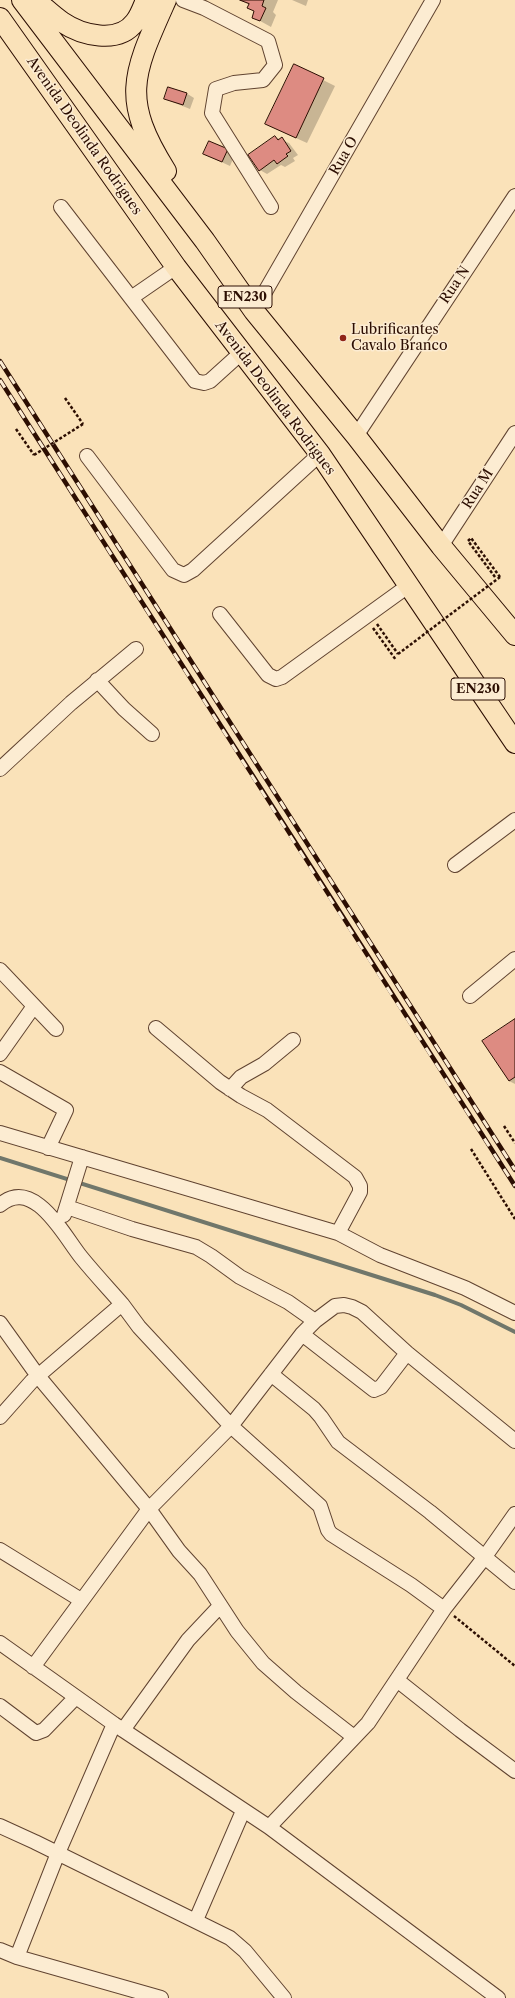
<!DOCTYPE html>
<html>
<head>
<meta charset="utf-8">
<style>
	body { margin:0 }
	canvas { display:block; background:#fae2b9 }
</style>
</head>
<body>
<canvas width="515" height="1998"></canvas>
<script>
const c = document.querySelector('canvas').getContext('2d');
c.lineJoin = 'round';
function fill(path, color) { c.fillStyle = color; c.fill(path, 'evenodd'); }
function trace(path, color, width, dash) { c.strokeStyle = color; c.lineWidth = width; c.lineCap = dash ? 'butt' : 'round'; c.setLineDash(dash || []); c.stroke(path); }
function write(font, color, halo, rows, align = 'center') {
  c.font = font + ' "Libre Caslon Text",serif'; c.lineWidth = 3; c.setLineDash([]); c.textBaseline = 'middle'; c.strokeStyle = halo; c.fillStyle = color; for (const [text, x, y, turn = 0] of rows) {
    c.save(); c.translate(x, y); c.rotate((+turn || 0) * Math.PI / 180); c.textAlign = isNaN(turn) ? turn : align; if (halo) c.strokeText(text, 0, 0); c.fillText(text, 0, 0); c.restore();
  }
}
fill(new Path2D(`
	M239 0H278L273 12 276 15 271 27 253 17 255 12 250 5Z
	M292 0H308L306 6Z
	M295 66 335 86 307 143 278 130Z
	M186 93 194 98 190 109 165 99Z
	M275 137 289 143 298 155 293 158 295 161 285 167 281 165 267 174 260 170Z
	M228 150 235 154 230 166 204 154Z
	M515 1020V1084L509 1081Z`), '#0003');
trace(new Path2D(`
	M0 1158 435 1295 461 1305 515 1332`), '#70776b', 4);
const building = new Path2D(`
	M240 0H264L262 6 266 8 260 21 252 18 254 11 247 8 249 4Z
	M294 64 324 78 296 138 265 124Z
	M168 87 187 93 183 105 164 99Z
	M275 136 278 140 282 137 291 151 286 154 288 156 277 164 274 160 259 171 248 155Z
	M209 141 228 149 222 162 203 154Z
	M515 1019V1077L509 1081 482 1041Z`);
fill(building, '#dd8b82');
trace(building, '#2c0e02', 1);
const minor = new Path2D(`
	M183 0 204 8 268 41 275 65 263 80 234 83 216 89 212 113 271 207
	M61 207 195 381 204 383 210 381 241 353
	M131 298 176 267
	M254 311 433 0
	M356 436 515 196
	M87 456 173 570 184 575 193 570 320 454
	M441 546 515 433
	M220 614 268 675 276 679 282 677 408 586
	M97 680 124 709 152 734
	M0 769 71 703 136 649
	M455 865 515 820
	M0 970 56 1029
	M470 996 515 959
	M156 1028 220 1082 241 1096 267 1110 355 1177 360 1186V1192L338 1233
	M0 1054 34 1006
	M0 1072 66 1110 48 1148
	M230 1089 241 1077 264 1064 293 1040
	M0 1133 338 1233 380 1255 465 1288 515 1313
	M0 1205C34 1176 64 1236 81 1257 94 1273 108 1288 122 1304
	M67 1207 132 1229 196 1247 211 1256 240 1277 288 1302 315 1321
	M64 1215 82 1157
	M0 1323 38 1376 149 1509 179 1551 200 1574 237 1631 263 1663 296 1692 354 1737
	M302 1334 374 1390 381 1387 407 1353
	M271 1374 314 1409 321 1417 338 1442 430 1512 515 1582
	M0 1417 32 1381 122 1304 139 1327 231 1426 320 1506 328 1530 331 1534 411 1585 444 1609
	M0 1550 81 1600
	M0 1643 114 1724 269 1827 498 1998
	M33 1667 149 1509 231 1426 302 1334 315 1321 335 1306 344 1305 352 1307 362 1312 407 1353 515 1441
	M397 1680 460 1730 515 1771
	M0 1706 36 1733 44 1730 76 1697
	M123 1730 188 1640 220 1606
	M0 1826 35 1842 230 1938 245 1951 284 1998
	M269 1827 368 1723 444 1609 484 1558 515 1514
	M196 1920 243 1811
	M0 1950 17 1957 161 1998
	M17 1957 58 1853 114 1724`);
const highway = new Path2D(`
	M22 0 205 241 254 311 356 436 441 546 515 635
	M35 0C44 7 52 15 62 22 81 35 118 45 135 22 140 16 143 7 146 0
	M0 18 176 267 320 454 515 743
	M166 171C120 98 133 74 166 0`);
trace(minor, '#604330', 16);
trace(highway, '#2c0e02', 22);
trace(new Path2D(`
	M65 398 83 424
	M16 429 34 455
	M495 577 468 541 471 538 500 577
	M377 624 398 654
	M373 628 396 660
	M504 1126 515 1143
	M471 1149 515 1219
	M454 1616 515 1666`), '#2c0e02', 2.5, [3, 2]);
trace(minor, '#fcecd2', 14);
trace(highway, '#fae2b9', 20);
const rail = new Path2D(`
	M0 361 515 1170
	M0 380C172 649 342 919 515 1186`);
trace(rail, '#2c0e02', 4.5);
trace(rail, '#fcecd2', 3, [9]);
trace(new Path2D(`
	M34 455 83 424
	M398 654 500 577`), '#2c0e02', 2.5, [3, 2]);
for (const [x, y, r, color] of [
	[343,338,4,"#8f2418"]
]) { const dot = new Path2D(); dot.arc(x, y, r, 0, 2 * Math.PI); c.fillStyle = color; c.fill(dot); trace(dot, '#fcecd2', 1.5); }
for (const [x, y, w] of [
	[245,297,54],
	[478,689,54]
]) { const box = new Path2D(); box.roundRect(x - w / 2, y - 11, w, 22, 3); c.fillStyle = '#fcecd2'; c.fill(box); trace(box, '#2c0e02', 1); }
write('bold 13px', '#2c0e02', null, [
	["EN230",245,297],
	["EN230",478,689]
]);
write('14px', '#2c0e02', '#fcecd2', [
	["Avenida Deolinda Rodrigues",84,136,55],
	["Rua O",344,156,-60],
	["Rua N",455,285,-56],
	["Avenida Deolinda Rodrigues",275,398,53],
	["Rua M",478,489,-57]
]);
write('14px', '#2c0e02', '#fcecd2', [
	["Lubrificantes",351,330],
	["Cavalo Branco",351,346]
], 'left');
</script>
</body>
</html>
